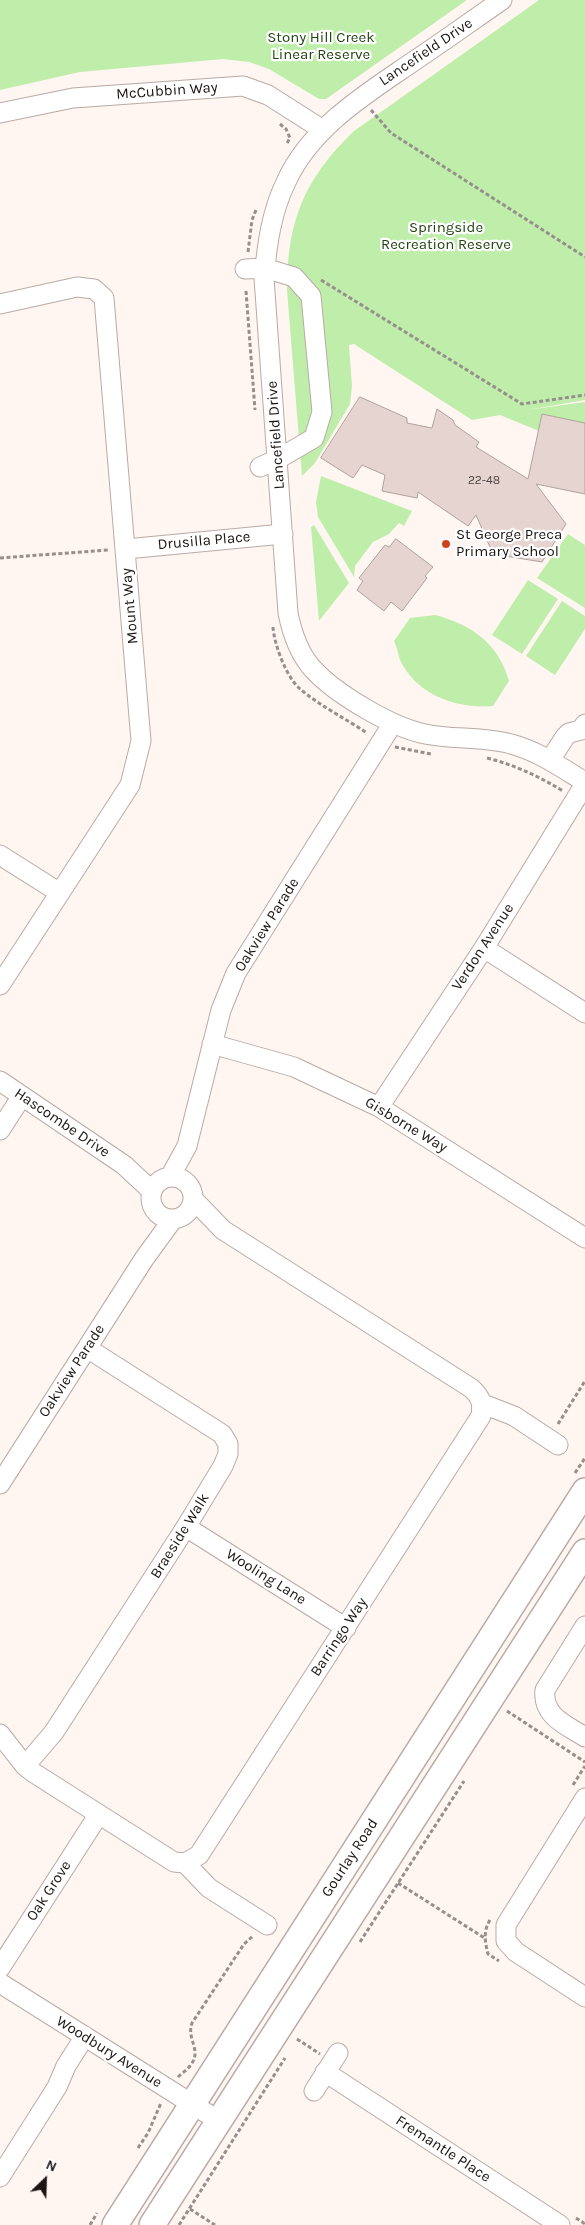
<!DOCTYPE html>
<html>
<head>
<meta charset="utf-8">
<style>
	body { margin:0 }
	#map { position:relative; width:585px; height:2225px; overflow:hidden; background:#fff5f1; font-family:Karla,sans-serif }
	canvas { display:block }
	.north { position:absolute; left:20px; top:2155px; width:50px; height:50px; -webkit-text-stroke:4px #fff; paint-order:stroke; rotate:24deg; font-size:14px; font-weight:700; line-height:20px; text-align:center; color:#1a1513 }
	.north::after { content:''; display:block; margin:auto; width:18px; height:22px; background:#1a1513; clip-path:polygon(50% 0,100% 100%,50% 72%,0 100%) }
</style>
</head>
<body>
<div id="map">
<canvas width="585" height="2225"></canvas>
<div class="north">N</div>
</div>
<script>
const c = document.querySelector('canvas').getContext('2d');
c.lineJoin = 'round';
function fill(path, color) { c.fillStyle = color; c.fill(path, 'evenodd'); }
function trace(path, color, width, dash) { c.strokeStyle = color; c.lineWidth = width; c.lineCap = dash ? 'butt' : 'round'; c.setLineDash(dash || []); c.stroke(path); }
function write(font, color, halo, rows, align = 'center') {
  c.font = font + ' Karla,sans-serif'; c.lineWidth = 4.5; c.setLineDash([]); c.textBaseline = 'middle'; c.strokeStyle = halo; c.fillStyle = color; for (const [text, x, y, turn = 0] of rows) {
    c.save(); c.translate(x, y); c.rotate((+turn || 0) * Math.PI / 180); c.textAlign = isNaN(turn) ? turn : align; if (halo) c.strokeText(text, 0, 0); c.fillText(text, 0, 0); c.restore();
  }
}
fill(new Path2D(`
	M0 0H467L326 99H319L269 69 249 62 223 59 80 72 0 90Z
	M539 0H585V400L527 410 585 402V423L543 414 539 431 500 415 472 420 354 344 349 345 352 386 350 404 315 463 302 476 287 290C287 221 304 179 354 131Z
	M321 476 412 511 404 526 399 523 389 534 373 542 355 566 354 577 318 517 316 502Z
	M314 525 349 583 319 621 311 527Z
	M568 534 585 545V608L537 578Z
	M528 580 558 599 522 654 492 635Z
	M562 601 585 616V629L555 675 526 656Z
	M435 615C471 624 499 644 509 681L493 706C456 709 417 695 400 660 398 654 397 647 394 641L410 618Z`), '#bfeeaa');
const building = new Path2D(`
	M360 397 407 418V423L432 428 437 409 453 420 455 425 479 442 476 447 528 479 542 414 585 423V494L536 484 566 524 542 562 493 554 476 515 468 526 418 492 417 498 382 491 385 475 362 465 353 478 321 458Z
	M396 539 433 567 425 576 427 578 402 611 391 602 384 611 357 590 363 581 359 578 385 545 389 547Z`);
fill(building, '#e5d4d0');
trace(building, '#b0a19d', 1);
const minor = new Path2D(`
	M502 0C473 20 444 41 414 61 366 94 311 127 286 182 271 213 267 245 264 278L288 613C292 633 298 652 312 668 334 693 391 727 425 734 453 740 483 736 511 744 538 751 562 768 585 782
	M0 113 73 98 243 86 268 95 323 130
	M245 269 265 268 294 277 311 296 322 412 314 438 278 459 260 467
	M0 304 77 287 94 289 104 298 141 741 130 785 0 985
	M126 549 283 534
	M550 760 565 737 569 733 581 730 585 724
	M0 855 60 893
	M484 948 585 1013
	M212 1044 294 1067 379 1107 585 1238
	M0 1081 124 1165 152 1191
	M379 1107 484 948 585 784
	M0 1130 22 1096
	M151 1198a21 21 0 1 1 42 0a21 21 0 1 1-42 0Z
	M170 1177 187 1146 221 1010 236 973 393 723
	M483 1404 514 1416 558 1445
	M0 1484 144 1259 173 1219
	M186 1527 346 1628
	M585 1626 545 1690C542 1716 566 1725 585 1737
	M0 1734 25 1766 34 1773 174 1862 185 1863 199 1855 481 1416C483 1403 481 1397 471 1388L223 1230 194 1200
	M25 1766 54 1732 186 1527 223 1466 228 1454V1444L222 1434 87 1348
	M585 1798 506 1925V1941L516 1952 585 1997
	M185 1863 209 1888 267 1925
	M0 1968 99 1814
	M0 1983 219 2121
	M325 2072 560 2225
	M314 2091 338 2053
	M0 2177 57 2087 66 2066 85 2036`);
const major = new Path2D(`
	M115 2225 585 1491
	M152 2225 585 1552`);
trace(minor, '#b9aaa5', 21);
trace(major, '#b9aaa5', 28);
trace(new Path2D(`
	M371 110 391 133 585 257
	M280 124 286 129 290 138 286 145
	M248 252 252 220 256 210
	M321 280 522 404 585 395
	M246 291 255 410
	M0 558 108 550
	M273 627C274 644 286 676 299 688 317 704 346 719 367 733
	M395 747 431 754
	M487 758C515 765 538 776 563 791
	M558 1424 585 1381
	M575 1473 585 1458
	M507 1711 585 1762
	M573 1785 585 1766
	M398 1883 486 1939
	M490 1920C483 1931 485 1942 488 1954L499 1961
	M360 1942 464 1781
	M297 2039 320 2054
	M178 2077C182 2073 187 2070 190 2066 203 2050 186 2040 192 2023L244 1944 253 1936
	M138 2148 148 2133 161 2103
	M190 2209 215 2225
	M576 2218 585 2224
	M90 2225 97 2213
	M179 2225 285 2058`), '#968f8c', 3, [4, 2.5]);
trace(minor, '#fff', 19);
trace(major, '#fff', 25);
for (const [x, y, r, color] of [
	[446,544,5,"#cd4321"]
]) { const dot = new Path2D(); dot.arc(x, y, r, 0, 2 * Math.PI); c.fillStyle = color; c.fill(dot); trace(dot, '#fff', 2); }
write('12px', '#4d4542', null, [
	["22-48",484,481]
]);
write('15px', '#244314', '#fff', [
	["Stony Hill Creek",321,38],
	["Linear Reserve",321,55],
	["Springside",446,228],
	["Recreation Reserve",446,245]
]);
write('15px', '#1a1513', '#fff', [
	["Lancefield Drive",426,52,-34],
	["McCubbin Way",167,91,-4],
	["Lancefield Drive",276,435,-94],
	["Drusilla Place",204,541,-5],
	["Mount Way",130,606,-95],
	["Oakview Parade",267,925,-58],
	["Verdon Avenue",483,947,-57],
	["Hascombe Drive",62,1123,34],
	["Gisborne Way",406,1125,31],
	["Oakview Parade",72,1371,-57],
	["Braeside Walk",180,1536,-58],
	["Wooling Lane",266,1577,32],
	["Barringo Way",339,1637,-57],
	["Gourlay Road",350,1858,-57],
	["Oak Grove",49,1891,-57],
	["Woodbury Avenue",109,2052,32],
	["Fremantle Place",443,2149,33]
]);
write('15px', '#1a1513', '#fff', [
	["St George Preca",456,535],
	["Primary School",456,552]
], 'left');
</script>
</body>
</html>
